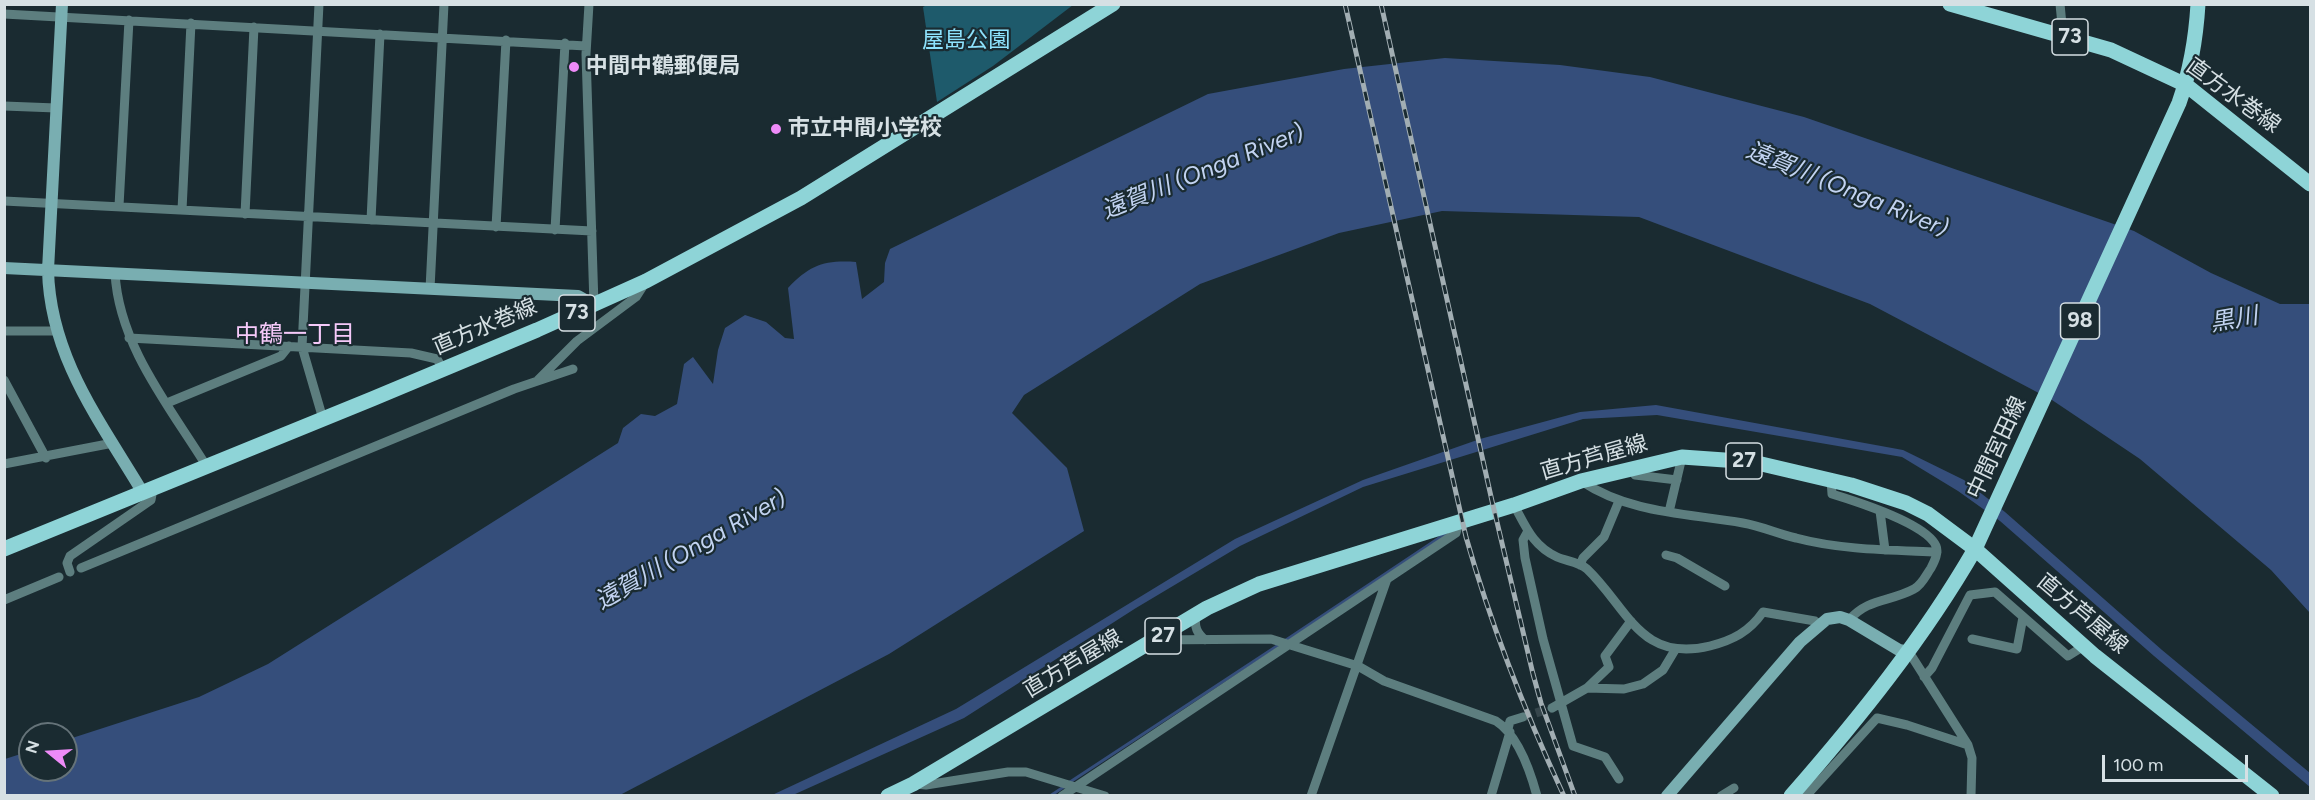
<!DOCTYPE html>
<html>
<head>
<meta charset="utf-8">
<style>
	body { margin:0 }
	#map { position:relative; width:2315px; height:800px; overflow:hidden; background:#1a2b31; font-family:Figtree,sans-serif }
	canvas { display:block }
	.frame { position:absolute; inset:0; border:6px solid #d6e0e4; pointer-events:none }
	.north { position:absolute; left:18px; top:722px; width:60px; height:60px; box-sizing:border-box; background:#1a2b31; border:2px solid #657379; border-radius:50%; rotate:288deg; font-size:16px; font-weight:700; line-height:24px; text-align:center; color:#d6e0e4 }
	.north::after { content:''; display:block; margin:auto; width:21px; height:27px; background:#ee8bf8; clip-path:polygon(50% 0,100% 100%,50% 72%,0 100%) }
	.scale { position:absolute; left:2102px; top:755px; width:146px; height:27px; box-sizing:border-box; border:3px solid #d6e0e4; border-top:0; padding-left:8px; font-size:18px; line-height:21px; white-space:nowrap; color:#d6e0e4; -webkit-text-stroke:4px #1a2b31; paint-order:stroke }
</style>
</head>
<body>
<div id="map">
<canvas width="2315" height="800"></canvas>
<div class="frame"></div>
<div class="north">N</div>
<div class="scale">100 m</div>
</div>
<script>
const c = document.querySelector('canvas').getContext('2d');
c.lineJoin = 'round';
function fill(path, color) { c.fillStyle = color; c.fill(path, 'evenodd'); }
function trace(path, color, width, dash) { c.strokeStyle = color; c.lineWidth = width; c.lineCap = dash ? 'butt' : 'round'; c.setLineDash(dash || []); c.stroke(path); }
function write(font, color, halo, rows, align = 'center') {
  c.font = font + ' Figtree,"Noto Sans JP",sans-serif'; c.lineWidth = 4.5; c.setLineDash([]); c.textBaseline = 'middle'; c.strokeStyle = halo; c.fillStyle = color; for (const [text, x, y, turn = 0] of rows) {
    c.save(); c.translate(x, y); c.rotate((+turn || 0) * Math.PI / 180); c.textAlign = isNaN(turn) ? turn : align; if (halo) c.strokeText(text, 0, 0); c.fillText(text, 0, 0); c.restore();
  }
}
fill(new Path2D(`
	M929 4H1073V5L993 66 937 102 923 7Z`), '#1e5a6b');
fill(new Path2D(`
	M1445 58 1560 65 1650 77 1804 117 2134 231 2211 273 2280 304H2310V613L2271 570 2140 459 2052 400 1870 304 1639 217 1442 211 1339 233 1200 284 1024 395 1012 413 1067 468 1084 531 889 654 620 795 5 796V759L30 751V770H66V740L199 697 268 664 618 443 623 428 641 414 655 416 677 404 684 364 693 357 713 384 718 350 725 328 745 315 766 322 785 338 794 339 788 288C810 265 824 260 856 262L862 299 884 282 885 263 890 249 1208 94 1344 69Z
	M1656 405 1903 450 1964 480 2005 512 2162 650 2310 773V787L2154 656 2000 521 1958 491 1902 457 1657 415 1583 419 1363 487 1240 546 1136 608 964 718 793 795 770 796 956 709 1235 539 1363 480 1480 439 1580 412Z`), '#354e7b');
trace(new Path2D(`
	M1286 640 1445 534
	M1070 782 1280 644
	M1050 796 1065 786`), '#354e7b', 3);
trace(new Path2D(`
	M1523 717 1552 708`), '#36464c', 9, [9, 4.5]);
trace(new Path2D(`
	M319 4 302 347 323 419
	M589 4 586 54 594 305
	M2060 4 2063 35
	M4 14 586 46
	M4 106 56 108
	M4 201 592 231
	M119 206 129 20
	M182 210 191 23
	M245 214 254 27
	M371 220 380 34
	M496 227 506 40
	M555 230 565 43
	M115 273C119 346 170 407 207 467
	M430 289 444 4
	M4 331H56
	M129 338 411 353 437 359 443 369
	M4 380 46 458
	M538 380 577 341 636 297 645 283
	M167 403 281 356 289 346
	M4 464 113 443
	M1635 475 1677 480
	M1831 480 1832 494C1855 501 1927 524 1936 546 1939 553 1934 562 1931 568 1926 575 1922 585 1914 589 1890 602 1868 598 1849 620
	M1581 481C1631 514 1686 513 1743 523 1761 526 1778 534 1796 538 1841 550 1891 550 1937 552
	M1514 505C1526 527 1533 546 1557 557 1566 561 1580 562 1587 569 1628 608 1640 663 1710 646 1733 640 1749 632 1763 612L1815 621 1819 624
	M1880 511 1885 550
	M1669 512 1682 457
	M1528 531 1523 540 1525 558 1543 639 1573 746 1605 757 1619 779
	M1666 555 1677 558 1725 586
	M1580 565 1583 558 1604 537 1619 501
	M81 568 514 389 573 369
	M70 572 67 563 70 556 151 500 153 489
	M4 600 59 577
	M1196 616C1194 627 1197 633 1205 640
	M1972 639 2017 649 2023 617
	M1157 640 1271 639 1358 666 1384 681 1496 721C1518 735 1530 770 1537 796
	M1909 652 1968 745 1972 758 1971 796
	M1924 677 1932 668 1970 595 1995 592 2068 656 2084 646
	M1587 688 1609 667 1605 656 1631 621
	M1552 708 1587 688 1624 689 1643 684 1663 670 1675 650
	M1508 729 1510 721 1523 717
	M914 784 926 785 1008 772H1026L1105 796
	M1062 796 1456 533 1459 522
	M1311 796 1387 579
	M1491 796 1510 732
	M1721 796 1734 788
	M1806 796 1877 718 1907 725 1968 745`), '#5d7e7f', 9);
trace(new Path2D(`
	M62 4 48 270C50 357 100 421 143 493
	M4 268 578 296 594 305
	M1667 796 1800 642 1827 619 1840 617 1849 620 1899 650 1909 652`), '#79aeb1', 12);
trace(new Path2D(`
	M1950 4 2111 50 2186 85 2310 184
	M4 549 372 399 537 330 646 281 801 198 1113 4
	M888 796 913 784 1207 608 1259 584 1514 505 1581 481 1682 457 1753 462 1851 485 1906 503 1928 514 1975 549 2095 656 2272 796
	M1791 796C1859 718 1923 639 1975 549L2179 103C2190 72 2196 38 2198 4`), '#8ed4d7', 15);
const rail = new Path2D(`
	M1345 4 1466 537C1491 625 1525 712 1564 796
	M1381 4 1492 501 1533 674 1541 703 1575 796`);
trace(rail, '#a2aeb3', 5);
trace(rail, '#1a2b31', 3, [9]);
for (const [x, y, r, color] of [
	[574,67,6,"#ee8bf8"],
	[776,129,6,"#ee8bf8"]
]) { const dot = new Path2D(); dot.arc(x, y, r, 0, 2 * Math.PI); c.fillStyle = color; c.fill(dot); trace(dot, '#1a2b31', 2); }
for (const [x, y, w] of [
	[2070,37,36],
	[577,313,36],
	[2080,321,39],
	[1744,461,36],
	[1163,636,36]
]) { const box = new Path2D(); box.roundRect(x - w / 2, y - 18, w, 36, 4.5); c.fillStyle = '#1a2b31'; c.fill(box); trace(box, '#d6e0e4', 1.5); }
write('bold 21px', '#d6e0e4', null, [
	["73",2070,37],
	["73",577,313],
	["98",2080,321],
	["27",1744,461],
	["27",1163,636]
]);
write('22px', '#8de2fc', '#1a2b31', [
	["屋島公園",966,41]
]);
write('bold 22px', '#d6e0e4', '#1a2b31', [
	["中間中鶴郵便局",586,67],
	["市立中間小学校",788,129]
], 'left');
write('22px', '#d6e0e4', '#1a2b31', [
	["直方水巻線",2233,96,36],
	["直方水巻線",485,327,-23],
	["中間宮田線",1997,448,-65],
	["直方芦屋線",1594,458,-16],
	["直方芦屋線",2082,614,40],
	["直方芦屋線",1073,664,-31]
]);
write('italic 24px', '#c2d3f1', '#1a2b31', [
	["遠賀川 (Onga River)",1203,172,-22],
	["遠賀川 (Onga River)",1847,190,22],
	["黒川",2234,320,-10],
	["遠賀川 (Onga River)",691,550,-30]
]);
write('24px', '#f5c9f9', '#1a2b31', [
	["中鶴一丁目",295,335]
]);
</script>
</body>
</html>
